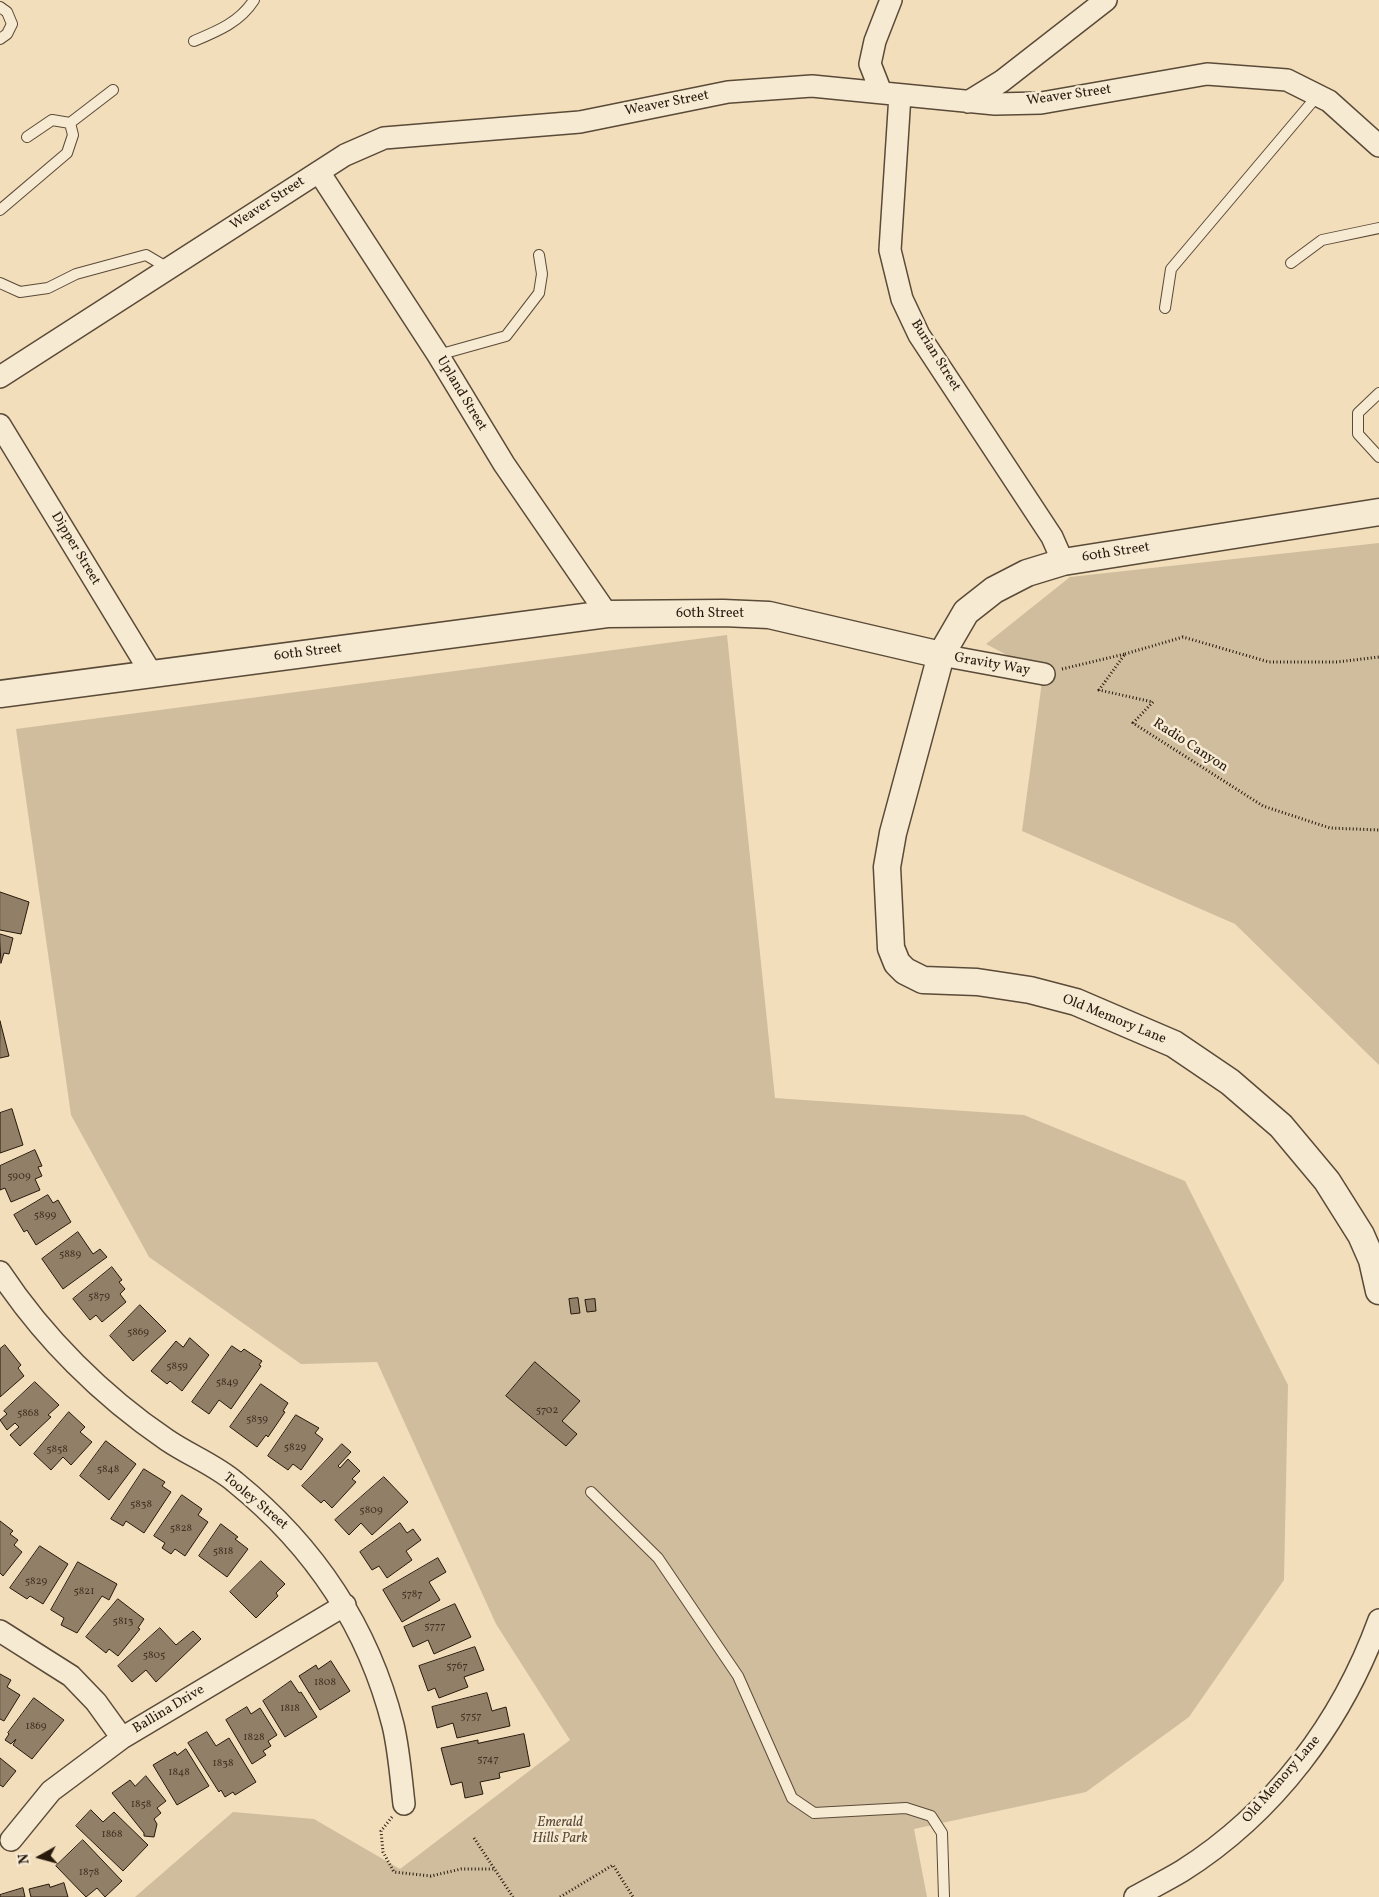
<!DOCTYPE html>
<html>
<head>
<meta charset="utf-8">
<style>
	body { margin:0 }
	#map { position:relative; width:1379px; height:1897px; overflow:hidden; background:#f2debb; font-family:Vollkorn,serif }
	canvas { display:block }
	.north { position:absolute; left:15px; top:1832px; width:50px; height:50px; -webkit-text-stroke:4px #f7ead3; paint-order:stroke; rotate:263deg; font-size:14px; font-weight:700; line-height:20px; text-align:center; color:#27190c }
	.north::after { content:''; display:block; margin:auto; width:18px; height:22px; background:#27190c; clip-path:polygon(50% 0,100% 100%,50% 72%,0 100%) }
</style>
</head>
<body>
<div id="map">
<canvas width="1379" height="1897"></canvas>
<div class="north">N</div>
</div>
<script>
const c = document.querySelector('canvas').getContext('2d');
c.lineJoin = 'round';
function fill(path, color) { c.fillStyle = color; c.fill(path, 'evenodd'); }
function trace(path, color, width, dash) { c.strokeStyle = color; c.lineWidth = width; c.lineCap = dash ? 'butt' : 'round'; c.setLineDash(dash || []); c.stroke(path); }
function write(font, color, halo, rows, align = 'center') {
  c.font = font + ' Vollkorn,serif'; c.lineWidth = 5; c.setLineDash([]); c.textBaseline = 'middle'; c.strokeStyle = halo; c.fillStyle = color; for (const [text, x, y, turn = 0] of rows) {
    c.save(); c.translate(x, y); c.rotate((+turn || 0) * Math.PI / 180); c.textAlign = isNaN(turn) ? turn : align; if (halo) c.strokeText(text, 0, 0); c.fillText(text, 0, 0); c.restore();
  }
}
fill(new Path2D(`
	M1379 543V1065L1235 924 1022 831 1043 674 986 644 1070 577Z
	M727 635 775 1098 1024 1115 1185 1181 1288 1385 1284 1580 1189 1717 1086 1792 914 1829 927 1897H135L233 1812 314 1819 400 1869 570 1740 496 1624 377 1362 301 1364 149 1257 71 1115 16 729Z`), '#cfbd9d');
const building = new Path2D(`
	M0 892 29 902 21 934 0 930Z
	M0 934 13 938 9 954 4 953 1 963Z
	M0 1021 9 1056 0 1058Z
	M12 1109 23 1145 0 1153V1113Z
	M35 1150 42 1166 38 1167 42 1176 35 1179 40 1190 11 1202 5 1188 0 1190V1166Z
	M48 1195 53 1203 58 1200 71 1222 36 1245 27 1230 24 1232 14 1215Z
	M78 1232 93 1254 100 1249 107 1257 63 1289 42 1259Z
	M112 1267 122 1280 119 1282 125 1289 120 1294 126 1302 102 1322 96 1315 90 1320 73 1299Z
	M578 1298 580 1313 571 1314 569 1299Z
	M595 1299 596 1311 587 1312 585 1300Z
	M140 1305 166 1331 133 1361 110 1336Z
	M190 1338 209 1355 182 1391 170 1381 167 1384 151 1371 176 1341 183 1347Z
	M5 1345 21 1365 18 1368 24 1376 0 1397V1349Z
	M232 1346 241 1352 244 1349 262 1361 259 1365 261 1366 231 1409 219 1400 209 1414 192 1402Z
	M535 1362 580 1401 562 1421 577 1434 566 1446 506 1396Z
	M35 1382 59 1405 48 1415 51 1417 20 1446 10 1435 19 1427 15 1423 7 1430 0 1420 7 1414 4 1411Z
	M261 1384 288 1403 283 1411 285 1412 268 1437 266 1435 257 1447 230 1427Z
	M69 1412 85 1427 80 1432 92 1442 71 1465 63 1457 51 1470 34 1454Z
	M296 1415 319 1428 315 1433 323 1439 301 1470 293 1464 288 1470 268 1456Z
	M106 1441 136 1464 109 1500 80 1476Z
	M342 1444 351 1452 338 1466 340 1468 348 1459 360 1471 352 1479 356 1482 332 1508 324 1500 321 1503 302 1486Z
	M144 1469 165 1482 162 1486 171 1492 144 1533 126 1521 123 1526 111 1519Z
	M384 1477 408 1502 372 1535 361 1523 349 1535 335 1520Z
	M182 1495 202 1509 198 1515 208 1522 185 1556 175 1549 171 1554 162 1548 165 1543 154 1536Z
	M0 1521 13 1531 10 1534 18 1540 14 1545 22 1552 3 1576 0 1573Z
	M400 1523 407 1533 413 1529 421 1540 406 1551 412 1560 387 1578 379 1566 372 1570 360 1552Z
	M221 1524 238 1537 235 1539 248 1549 227 1577 199 1556Z
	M40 1546 68 1564 43 1604 30 1596 27 1599 10 1588Z
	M438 1558 446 1572 429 1582 440 1600 402 1622 383 1590Z
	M261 1561 285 1584 276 1593 278 1596 256 1618 230 1592Z
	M78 1562 117 1584 109 1600 102 1596 77 1633 61 1625 64 1618 51 1610Z
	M118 1599 144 1619 138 1628 140 1629 118 1656 109 1649 106 1653 86 1637Z
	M455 1604 471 1637 434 1654 428 1640 413 1647 404 1627Z
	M160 1628 176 1645 193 1631 201 1639 156 1682 146 1670 132 1682 118 1666Z
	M475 1647 484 1670 464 1677 468 1687 439 1698 435 1688 428 1691 419 1666Z
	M331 1661 350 1691 320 1710 299 1676 316 1665 318 1669Z
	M0 1674 11 1680 7 1687 20 1695 4 1721 0 1719Z
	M291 1681 299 1693 301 1692 317 1717 285 1737 263 1701Z
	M487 1693 492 1711 506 1707 510 1726 457 1738 453 1723 437 1728 432 1707Z
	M34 1698 64 1720 32 1759 13 1745 16 1739 11 1744 5 1740 9 1734 8 1733Z
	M247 1707 251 1714 260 1708 277 1735 268 1741 271 1746 263 1751 266 1755 252 1764 226 1720Z
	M207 1732 216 1746 229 1738 256 1782 235 1795 233 1792 225 1797 221 1790 219 1792 188 1743Z
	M524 1734 530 1766 499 1773 500 1778 480 1782 483 1794 465 1798 462 1782 451 1785 441 1748 478 1740V1743Z
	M186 1749 209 1786 177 1805 153 1765 175 1752 177 1755Z
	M0 1758 16 1771 3 1787 0 1785Z
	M146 1776 166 1801 157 1808 161 1813 154 1819 157 1824 154 1837 144 1836V1833L112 1793 130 1780 135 1786Z
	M91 1810 103 1822 114 1812 148 1845 123 1871 76 1826Z
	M83 1840 122 1881 105 1897 97 1888 86 1897 56 1866Z
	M64 1883 68 1897H31L29 1889 49 1884 50 1887Z
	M23 1888 25 1897H0V1895Z`);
fill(building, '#917f67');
trace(building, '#27190c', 1);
const service = new Path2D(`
	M0 7 7 12 12 24 7 34 0 39
	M194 41C218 31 240 22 254 0
	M70 123 113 90
	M0 210 67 153 73 135 70 123 52 120 27 137
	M1291 263 1322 240 1379 228
	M0 283 20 292 48 288 76 274 146 255 168 268
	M1165 308 1171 269 1318 95
	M438 355 506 336 539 293 542 274 539 255
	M1379 393 1358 413V434L1379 457
	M591 1492 658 1558 738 1676 792 1798 814 1813 906 1808 931 1816 942 1833 944 1897`);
const minor = new Path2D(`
	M881 92 870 64 875 41 891 0
	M900 95 890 250 902 299 919 335 1052 537 1063 562
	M968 102 1002 81 1106 0
	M319 172 438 355 504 464 607 614
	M0 377 345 155 384 138 580 122 728 92 812 86 995 104 1041 103 1207 74 1287 80 1329 101 1379 146
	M0 425 151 673
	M941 655 1044 674
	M0 1272C43 1337 102 1396 167 1440 189 1455 215 1465 235 1482 314 1546 368 1626 393 1725 399 1750 401 1778 404 1804
	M0 1631 71 1676 96 1702 122 1738
	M11 1840 51 1791 122 1738 345 1605
	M1135 1897C1151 1888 1167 1880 1182 1871 1274 1813 1342 1722 1379 1620`);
const tertiary = new Path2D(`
	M1379 512 1063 562 1027 573 994 590 966 612 941 655 893 833 887 867 891 948 897 963 905 971 923 980 977 982 1030 990 1076 1002 1174 1044 1230 1082 1281 1126 1327 1181 1361 1235 1372 1260 1379 1291
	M0 694 607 614 723 613 769 615 941 655`);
trace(service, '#5a4a38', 12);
trace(minor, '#5a4a38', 24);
trace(tertiary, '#5a4a38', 29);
trace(new Path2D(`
	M1125 654 1183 637 1269 662H1337L1379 657
	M1062 669 1125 654 1099 690 1153 702 1133 723 1263 806 1330 828 1379 830
	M392 1817 381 1831 383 1852 394 1872 431 1876 461 1869H495
	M474 1838 513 1897
	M560 1897 613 1865 633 1897`), '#27190c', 3, [1, 2.5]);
trace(service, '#f7ead3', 10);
trace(minor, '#f7ead3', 21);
trace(tertiary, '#f7ead3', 26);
write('11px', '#423223', null, [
	["5909",19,1177],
	["5899",45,1216],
	["5889",70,1255],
	["5879",99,1297],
	["5869",138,1333],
	["5859",177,1367],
	["5849",227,1383],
	["5702",547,1411],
	["5868",28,1414],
	["5839",257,1420],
	["5829",295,1448],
	["5858",57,1450],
	["5848",108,1470],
	["5838",141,1505],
	["5809",371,1511],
	["5828",181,1529],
	["5818",223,1552],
	["5829",36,1582],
	["5821",84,1592],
	["5787",412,1595],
	["5813",123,1622],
	["5777",435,1627],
	["5805",154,1656],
	["5767",457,1667],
	["1808",325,1683],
	["1818",290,1709],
	["5757",471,1717],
	["1869",36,1727],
	["1828",254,1738],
	["5747",488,1760],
	["1838",223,1764],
	["1848",179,1773],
	["1858",141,1805],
	["1868",112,1835],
	["1878",89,1873]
]);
write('14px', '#27190c', '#f7ead3', [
	["Weaver Street",1069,96,-8],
	["Weaver Street",667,104,-11],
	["Weaver Street",268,204,-33],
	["Burian Street",935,356,58],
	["Upland Street",461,394,59],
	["Dipper Street",75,549,59],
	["60th Street",1116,553,-9],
	["60th Street",710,614],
	["60th Street",308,653,-7],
	["Gravity Way",992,665,10],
	["Radio Canyon",1190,746,33],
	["Old Memory Lane",1114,1020,22],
	["Tooley Street",255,1502,40],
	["Ballina Drive",169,1710,-31],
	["Old Memory Lane",1282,1780,-49]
]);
write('italic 14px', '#594a38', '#f7ead3', [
	["Emerald",560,1823],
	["Hills Park",560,1839]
]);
</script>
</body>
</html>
